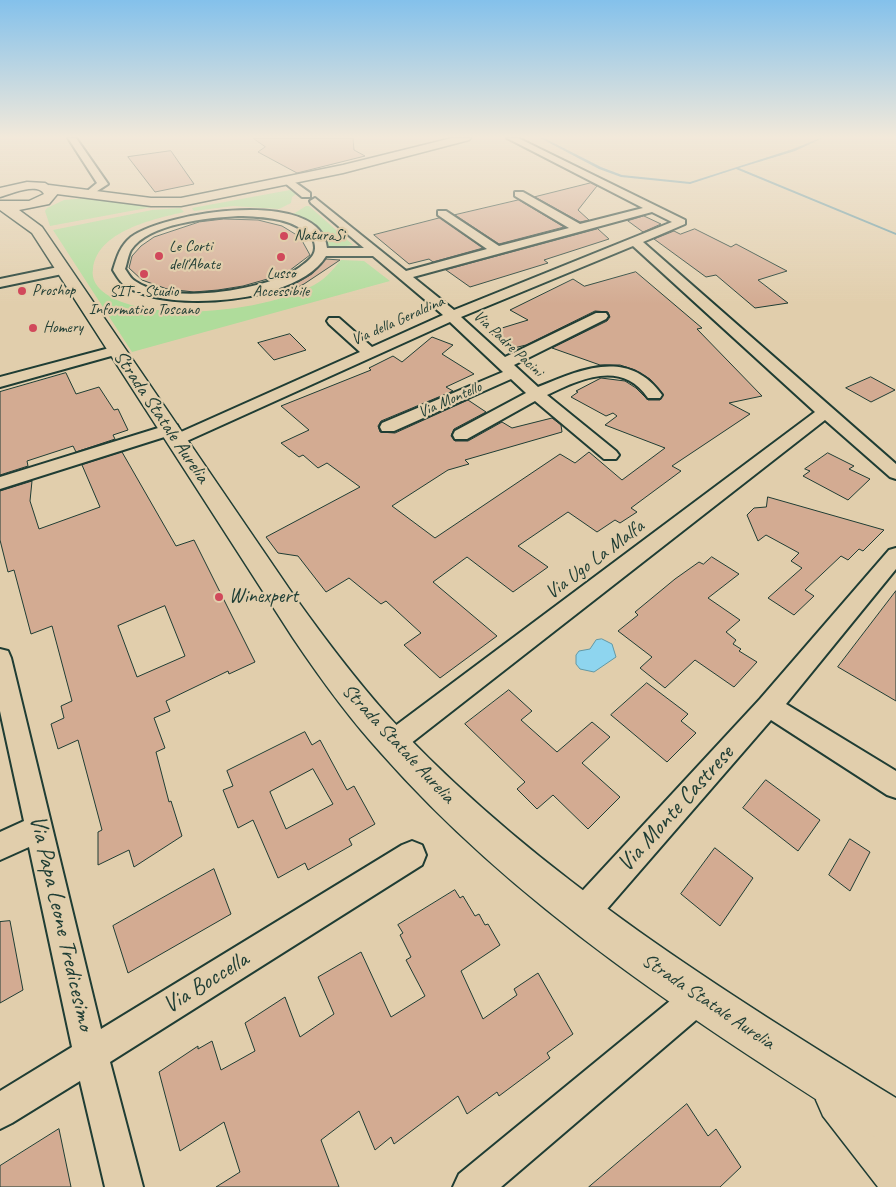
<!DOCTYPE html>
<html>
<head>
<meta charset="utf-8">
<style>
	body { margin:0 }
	canvas { display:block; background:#e1ceac }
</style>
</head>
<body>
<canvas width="896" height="1187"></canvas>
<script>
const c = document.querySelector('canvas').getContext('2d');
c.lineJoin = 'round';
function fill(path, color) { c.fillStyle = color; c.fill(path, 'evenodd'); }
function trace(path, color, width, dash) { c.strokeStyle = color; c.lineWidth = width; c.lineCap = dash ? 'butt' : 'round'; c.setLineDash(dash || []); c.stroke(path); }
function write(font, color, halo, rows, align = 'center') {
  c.font = font + ' Caveat,sans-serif'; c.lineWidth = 4.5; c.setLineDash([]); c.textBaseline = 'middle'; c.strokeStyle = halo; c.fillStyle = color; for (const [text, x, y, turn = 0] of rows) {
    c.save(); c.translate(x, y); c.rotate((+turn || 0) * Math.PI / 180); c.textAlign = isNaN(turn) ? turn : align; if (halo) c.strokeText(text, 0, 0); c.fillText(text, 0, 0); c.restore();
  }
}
fill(new Path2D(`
	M290 190 296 194 292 197 291 203 279 209 233 206 194 211 192 208Z
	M86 198 152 207 50 226 45 211 47 208 64 200Z
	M306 206H309L353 245 328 248 318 230 290 216Z
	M180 208 184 212C154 219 97 231 93 269 91 279 97 288 106 294 152 325 274 311 319 282 328 276 334 268 341 260L364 261 390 281 132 352 53 230 152 210Z`), '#afdc9b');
const water = new Path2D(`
	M602 639 612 644 616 657 594 672 580 669 576 664V655L579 651 590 649 596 640Z`);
fill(water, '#8ed5ef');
trace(water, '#6298a4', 1);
fill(new Path2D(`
	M540 138H544L601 167 622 175 690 182 793 149 820 138H823L795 151 739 168 896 233V235L736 169 690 184 621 177 599 169Z`), '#6298a4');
const building = new Path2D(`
	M253 138H353L354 150 365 156 297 173 258 152 265 147Z
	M171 151 194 184 155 192 128 157Z
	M591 183 597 186 578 210 589 220 580 222 535 197Z
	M519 200 564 227 499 244 455 215Z
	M644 216 661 224 643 232 628 221Z
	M440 218 483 248 433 262 429 259 409 264 374 235Z
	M224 219 258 220 282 226 300 237 310 255 285 274 243 286 218 290 194 292 167 289 142 280 129 268 132 256 141 246 154 237 199 222Z
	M598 229 609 239 544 260 548 263 470 287 446 270Z
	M695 229 731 247 736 244 787 271 758 280 788 303 755 308 716 275 706 277 654 239 674 231 680 234Z
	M326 259 340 260 304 284 296 288 291 286 312 274Z
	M636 272 702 328 697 329 762 396 729 403 750 414 672 466 681 471 631 508 637 512 620 523 615 520 597 532 568 512 518 546 548 567 513 592 467 557 433 582 497 636 440 678 404 645 421 633 386 601 381 604 349 578 326 592 298 556 278 553 266 537 360 487 327 463 318 468 303 455 299 457 281 443 309 430 281 406 371 370 369 368 393 356 402 362 432 337 453 345 442 354 474 374 446 387 453 391 381 421 378 426 380 432 395 433 468 400 486 412 454 429 451 436 455 441H468L502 422 512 428 552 418 561 425 562 432 465 460 469 464 448 470 392 506 435 538 560 454 575 463 589 452 622 480 665 448 605 425 617 416 613 413 606 416 571 397 578 392 576 391 601 378 625 381 636 388 648 400H660L663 394 650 379 635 370 620 365H600L552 348 607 321 610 317 608 312 595 311 526 345 510 349 489 332 528 320 510 310 573 279 584 286Z
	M290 334 306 350 274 360 258 343Z
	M66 373 76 394 99 387 114 410 118 409 128 430 113 435 115 439 76 452 73 446 27 461 28 466 0 475V392Z
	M871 377 895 390 871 402 846 388Z
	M122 452 176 546 194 540 255 662 229 674 228 671 166 701 170 711 154 718 165 748 156 752 169 802 171 801 182 836 134 867 129 850 98 865V832L102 830 78 740 58 749 51 724 64 718 61 706 72 701 52 626 31 634 14 570 8 572 0 540V491L32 481 30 501 39 529 100 507 82 465ZM165 606 185 656 137 677 118 626Z
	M828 453 854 466 849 469 870 479 848 500 803 476 810 471 805 469Z
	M768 497 884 530 863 551 859 549 848 560 841 556 805 590 814 596 794 615 768 598 802 568 791 561 799 553 766 535 758 541 747 515 754 508 766 507Z
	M712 557 739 574 708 598 740 620 726 632 736 640 733 644 741 649 739 651 757 662 734 687 695 660 665 688 640 668 652 657 618 631 638 615 635 612 675 579 699 562 703 564Z
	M896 591V701L838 667Z
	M647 683 688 714 681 721 696 733 667 762 611 715Z
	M509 690 532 711 521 720 557 752 592 722 610 737 582 763 620 797 588 829 553 795 537 809 517 789 525 782 465 724Z
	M305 732 312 745 320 740 347 790 354 786 375 824 349 839 352 845 308 870 305 863 278 878 253 820 238 828 223 790 233 786 227 771ZM313 769 333 804 286 829 270 792Z
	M766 780 820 820 798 851 743 808Z
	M850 839 870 852 850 891 829 875Z
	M715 848 753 878 720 926 681 894Z
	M214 869 231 914 128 973 113 926Z
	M455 890 460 898 463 896 475 916 479 914 485 925 488 924 500 945 461 971 483 1019 517 995 514 989 538 973 573 1034 547 1053 550 1058 499 1096 497 1092 467 1114 458 1096 394 1144 391 1137 375 1150 359 1111 321 1140 339 1187H216L240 1172 224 1122 180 1151 159 1072 198 1046V1049L212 1041 221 1070 255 1051 245 1023 285 997 300 1037 334 1014 318 977 361 952 391 1017 425 996 406 960 411 957 400 935 403 933 398 925Z
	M10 921 23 990 0 1003V922Z
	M687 1104 708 1136 716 1129 741 1167 720 1187H589Z
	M59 1129 71 1187H0V1166Z`);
fill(building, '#d3ab92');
trace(building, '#1f3d34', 1);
const street = new Path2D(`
	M68 138H76L108 184 91 195 86 192 97 183Z
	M507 138H518L685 220V224L643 242 896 464V479L890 477 825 420 401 751 392 754 383 751 379 743 383 735 815 412 633 246 461 317 505 357 596 313H606L608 316 606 319 514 365 538 387C581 369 629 348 662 395L660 398H648C622 360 582 378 547 395L616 451 619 455 616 459H604L535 401 467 439H455L453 435 455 431 526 393 511 379 394 431H382L380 427 382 423 503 372 450 322 178 445 172 444 169 440 172 436 360 352 329 324 327 321 329 318H339L372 347 443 315 373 256H326C299 303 170 313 127 287 121 284 116 275 113 270 117 257 120 246 131 237 165 212 321 187 327 248H364L311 203 310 201 315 198 406 271 487 249 438 215V211H446L499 246 569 228 515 196V192H523L580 224 643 208ZM652 212 672 222 454 310 413 277ZM238 216C264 217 294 217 313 239 319 253 311 259 300 267 269 290 169 306 135 281 131 279 128 273 125 269 127 264 128 255 131 250 149 223 208 218 238 216Z
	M289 178 310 193V197H302L285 183 284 181Z
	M63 266 67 267 69 270 67 273 0 287V279Z
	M117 346 122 347 124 350 122 353 0 387V377Z
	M171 424 177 425 179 429 177 433 0 489V477Z
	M896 548V569L786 704 896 771V798L887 795 771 720 594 924 583 928 572 924 568 913 572 902 760 699 889 550Z
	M0 649 8 651 11 658 101 1029 402 845 412 841 422 845 426 855 422 865 110 1062 143 1187H105L80 1081 12 1123 0 1129V1091L72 1047 29 847 0 860V832L24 821 0 711Z
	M698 982 709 987 714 998 709 1009 501 1187H453L459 1174 687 987Z`);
const secondary = new Path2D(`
	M452 138H471L469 140 343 173 181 206H151L49 193 42 189 49 185 151 198H181L343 165Z
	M839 1077 855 1084 896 1134V1187H878L823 1116 816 1100 823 1084Z`);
const primary = new Path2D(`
	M27 182 45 183 59 192 49 204 19 210 42 227 292 593C327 642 363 690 404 733 546 881 723 991 896 1098V1147L880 1140C703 1027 521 912 381 753 348 717 320 678 293 638L32 233 0 210V201H29L44 194C38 182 11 194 0 197V188Z`);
trace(street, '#1f3d34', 4);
trace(secondary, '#1f3d34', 3);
trace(primary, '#1f3d34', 3);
fill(street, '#e1ceac');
fill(secondary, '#e1ceac');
fill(primary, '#e1ceac');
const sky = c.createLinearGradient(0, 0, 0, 304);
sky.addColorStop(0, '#84c1eb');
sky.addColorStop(0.45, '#f2e9da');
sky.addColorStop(1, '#f2e9da00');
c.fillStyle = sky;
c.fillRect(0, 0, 896, 304);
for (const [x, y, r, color] of [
	[284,236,5,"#d1495b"],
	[159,256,5,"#d1495b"],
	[281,257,5,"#d1495b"],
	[144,274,5,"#d1495b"],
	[22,291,5,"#d1495b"],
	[33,328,5,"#d1495b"],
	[219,597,5,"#d1495b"]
]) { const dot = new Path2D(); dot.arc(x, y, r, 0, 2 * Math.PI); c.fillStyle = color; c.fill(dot); trace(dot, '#e1ceac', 2); }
write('16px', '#1f3d34', '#e1ceac', [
	["NaturaSì",294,236],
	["Le Corti",169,247],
	["dell'Abate",169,265],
	["Lusso",281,274,"center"],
	["Accessibile",281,292,"center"],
	["Proshop",32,291],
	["SIT - Studio",144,292,"center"],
	["Informatico Toscano",144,310,"center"],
	["Homery",43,328]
], 'left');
write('16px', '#1f3d34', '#e1ceac', [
	["Via della Geraldina",398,321,-24],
	["Via Padre Pacini",508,344,43],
	["Via Montello",450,400,-24]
]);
write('20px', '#1f3d34', '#e1ceac', [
	["Strada Statale Aurelia",161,417,56],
	["Via Ugo La Malfa",595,560,-37],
	["Strada Statale Aurelia",398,744,47],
	["Strada Statale Aurelia",708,1002,34]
]);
write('20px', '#1f3d34', '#e1ceac', [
	["Winexpert",229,597]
], 'left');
write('24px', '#1f3d34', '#e1ceac', [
	["Via Monte Castrese",676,809,-48],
	["Via Papa Leone Tredicesimo",61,923,77],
	["Via Boccella",206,983,-32]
]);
</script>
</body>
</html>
